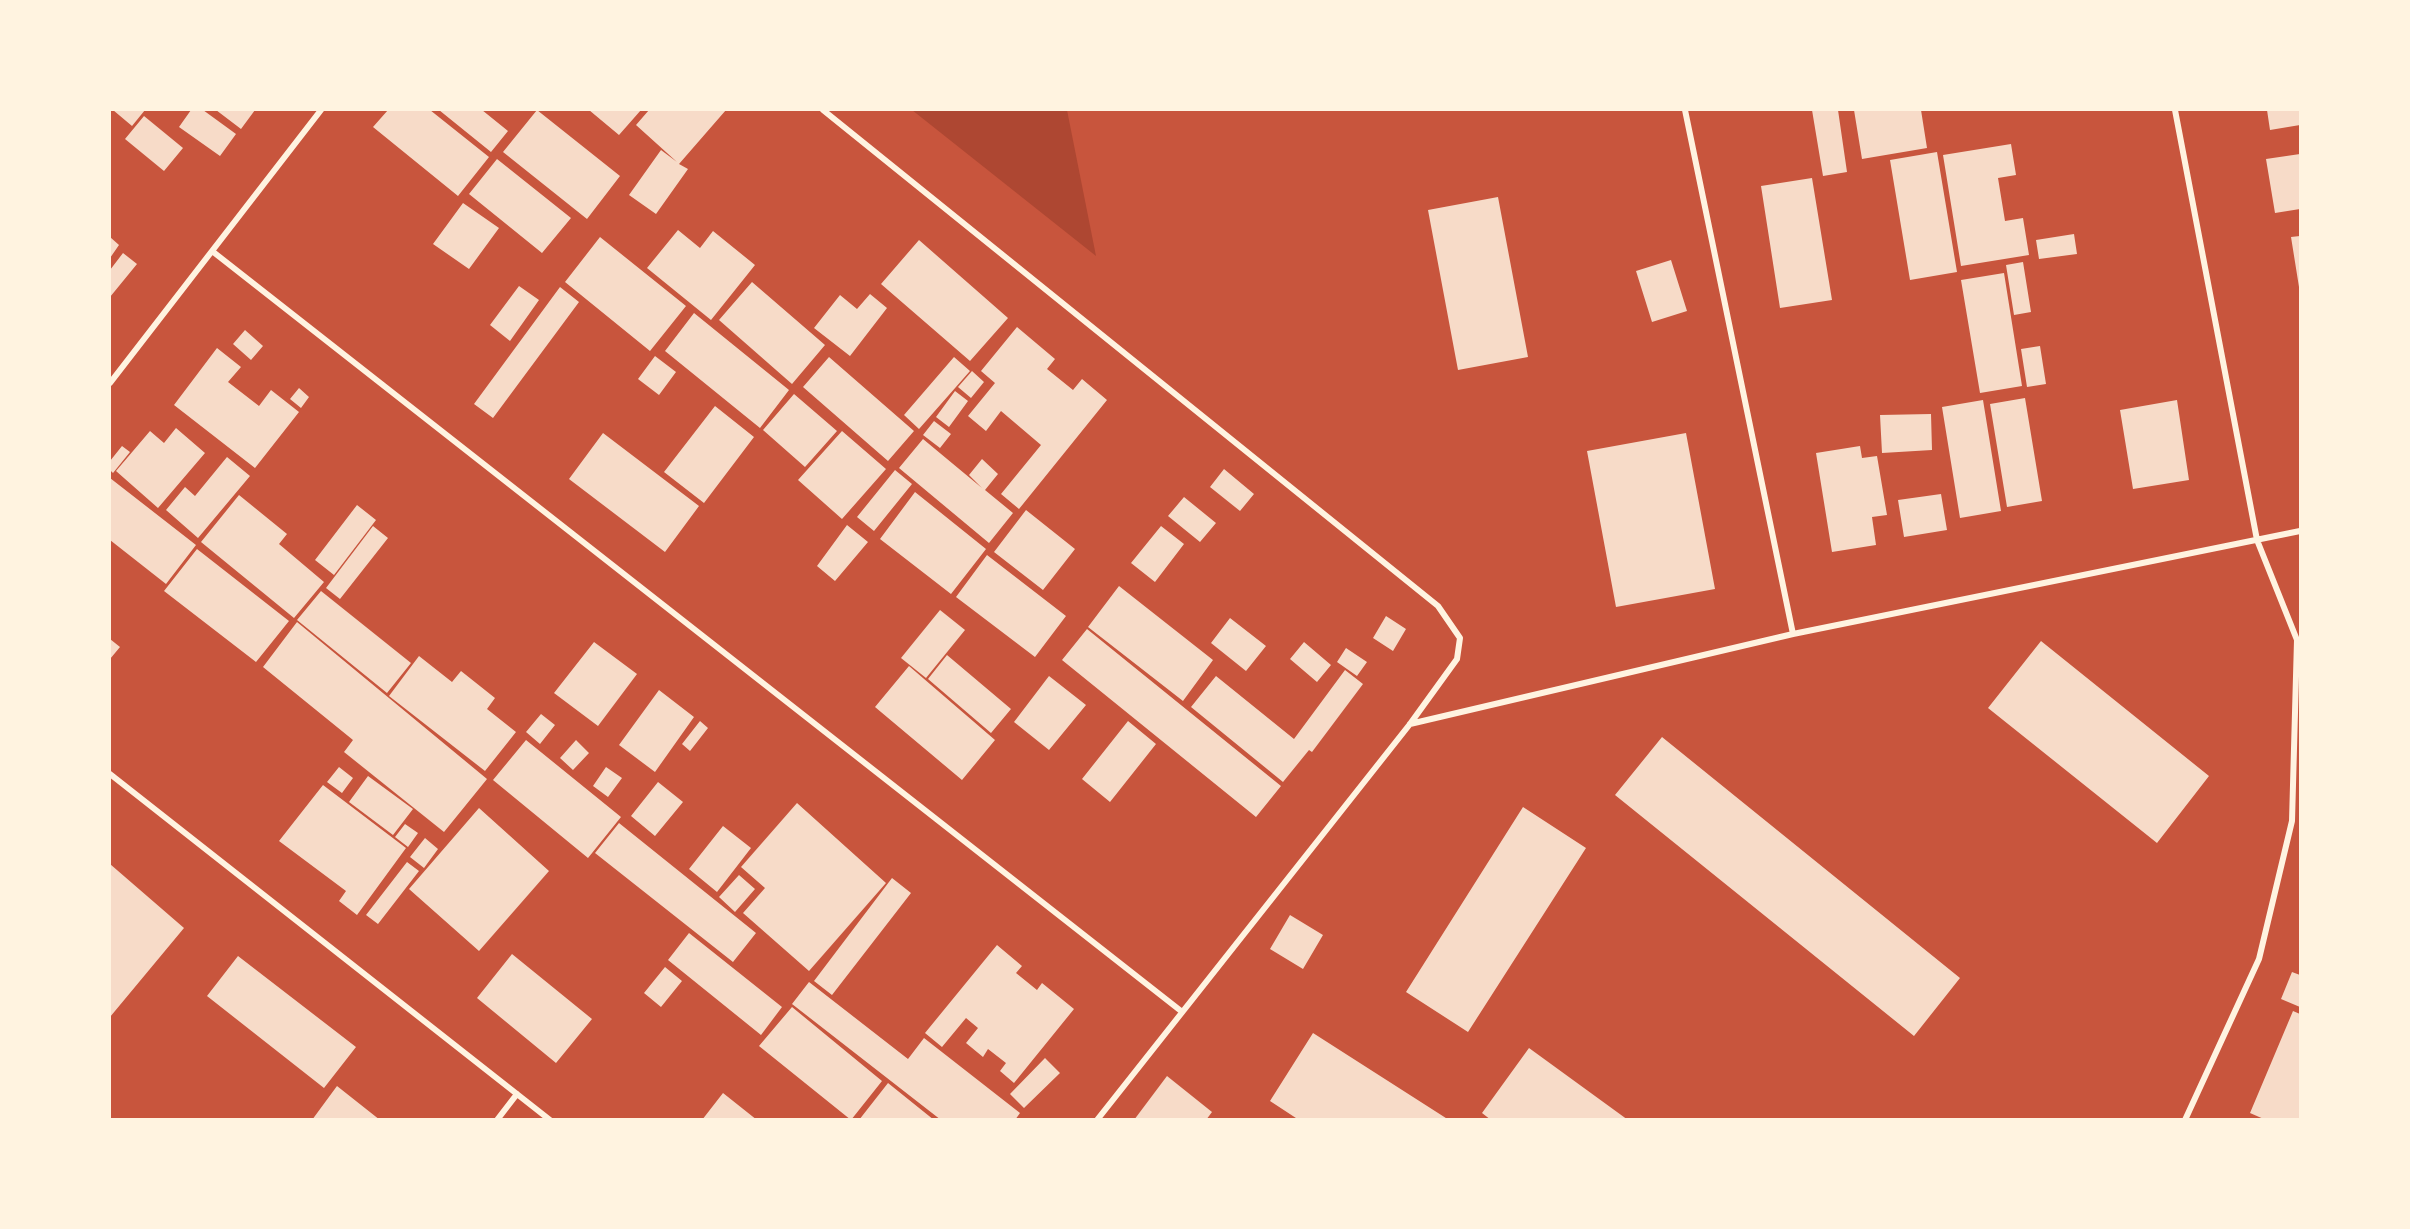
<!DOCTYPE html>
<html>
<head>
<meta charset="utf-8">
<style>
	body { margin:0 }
	#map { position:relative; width:2410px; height:1229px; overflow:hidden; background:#c8553d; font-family:Helvetica,sans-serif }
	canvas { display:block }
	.frame { position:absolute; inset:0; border:111px solid #fff3e0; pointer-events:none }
</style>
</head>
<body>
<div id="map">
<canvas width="2410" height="1229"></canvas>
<div class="frame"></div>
</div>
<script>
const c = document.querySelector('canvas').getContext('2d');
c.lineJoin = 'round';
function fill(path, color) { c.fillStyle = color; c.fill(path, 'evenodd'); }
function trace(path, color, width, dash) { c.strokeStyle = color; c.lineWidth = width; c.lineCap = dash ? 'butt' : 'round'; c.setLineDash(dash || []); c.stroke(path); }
fill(new Path2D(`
	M912 110H1067L1096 256Z`), '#ae4732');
fill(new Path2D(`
	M113 110H145L132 126Z
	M191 110H203L236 134 220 156 179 127Z
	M216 110H255L241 129Z
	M388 110H430L489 157 458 196 373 127Z
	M439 110H482L508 131 491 152Z
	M537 110 620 176 587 219 503 152Z
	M589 110H641L619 135Z
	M649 110H726L679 164 688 169 656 214 629 195 661 150 677 162 636 125Z
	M1812 110H1838L1847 172 1823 176Z
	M1854 110H1921L1927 148 1862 159Z
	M2267 110H2300V125L2270 130Z
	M144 116 183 148 164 171 125 139Z
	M2011 144 2016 175 1998 178 2005 221 2023 218 2029 255 1961 266 1943 155Z
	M1937 152 1957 272 1910 280 1890 160Z
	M2300 154V209L2275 213 2266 159Z
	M497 159 571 218 542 253 469 194Z
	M1812 178 1832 300 1780 308 1761 186Z
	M1498 197 1528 357 1458 370 1428 210Z
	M463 203 499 228 469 269 433 244Z
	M678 230 700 248 713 231 755 265 711 320 647 268Z
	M2074 234 2077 254 2039 259 2036 240Z
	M2300 236V287H2299L2291 237Z
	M110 237 119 245 110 258Z
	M600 237 686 306 650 351 565 282Z
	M919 240 1008 318 970 361 881 284Z
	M123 253 137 264 110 297V270Z
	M1671 260 1687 311 1652 322 1636 271Z
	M2023 262 2031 312 2014 315 2006 265Z
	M2004 273 2022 386 1980 393 1961 280Z
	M752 282 825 345 792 384 719 320Z
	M519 286 539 300 510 341 490 325Z
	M560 287 579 302 493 418 474 404Z
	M870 294 887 308 850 356 814 328 840 295 857 309Z
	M694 313 789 390 760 428 665 351Z
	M1017 327 1055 359 1047 369 1073 390 1082 379 1107 400 1019 509 1001 494 1041 445 1001 411 986 431 968 416 995 383 981 371Z
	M245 330 263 346 251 360 233 344Z
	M2040 346 2046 384 2027 387 2021 349Z
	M217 348 241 367 228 382 259 406 271 390 299 412 255 468 174 405Z
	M655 356 676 372 659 395 638 379Z
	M829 357 914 431 888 461 803 387Z
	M954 357 970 371 919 429 904 415Z
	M972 371 984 382 971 398 958 387Z
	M299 388 309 397 301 408 290 399Z
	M955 391 968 401 949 427 936 417Z
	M794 394 837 431 805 467 763 430Z
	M2025 398 2042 501 2007 507 1990 404Z
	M1983 400 2001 511 1960 518 1942 407Z
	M2177 400 2189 480 2133 489 2120 410Z
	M715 406 754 437 704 503 664 472Z
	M1931 414 1932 450 1882 453 1880 415Z
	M934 421 951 434 940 448 923 435Z
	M176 428 205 453 158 508 116 471 150 431 164 443Z
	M842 431 886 469 842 519 798 480Z
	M603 433 699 506 665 552 569 479Z
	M1686 433 1715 589 1616 607 1587 451Z
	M923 439 982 488 969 475 982 459 998 474 985 490 1013 513 989 543 899 468Z
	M122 446 130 452 113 473 110 470V461Z
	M1860 446 1862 458 1877 456 1887 515 1872 517 1876 545 1832 552 1816 453Z
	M227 457 250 476 198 538 166 510 185 487 195 496Z
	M1224 469 1254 494 1240 511 1210 487Z
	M895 470 912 484 874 531 857 517Z
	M110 478 196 545 166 584 110 540Z
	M915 492 986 549 951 594 880 539Z
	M1941 494 1947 530 1904 537 1898 500Z
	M239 495 287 534 279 544 324 582 294 618 201 542Z
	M1184 497 1216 523 1200 542 1168 516Z
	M357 505 376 520 334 575 315 560Z
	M1026 510 1075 549 1043 590 994 552Z
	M847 525 868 542 835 581 817 566Z
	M373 526 388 538 340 599 326 588Z
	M1161 526 1184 544 1155 582 1131 563Z
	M197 549 289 621 256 662 164 591Z
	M987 555 1066 616 1035 657 956 597Z
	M1119 586 1213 660 1183 701 1088 627Z
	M321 591 411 663 387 693 297 620Z
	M940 610 965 630 926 678 901 658Z
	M1386 616 1406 629 1393 651 1373 638Z
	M1230 618 1266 646 1246 671 1211 643Z
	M297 622 487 779 444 832 344 752 353 740 263 667Z
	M1087 629 1281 786 1256 817 1062 660Z
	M110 639 120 647 110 659Z
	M2041 641 2209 776 2157 843 1988 708Z
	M594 642 637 674 598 726 554 693Z
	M1304 642 1331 665 1317 682 1290 659Z
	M1346 648 1367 662 1357 676 1337 662Z
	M947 655 1011 709 991 733 928 679Z
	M419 656 452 682 461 671 495 698 487 709 516 732 485 771 389 696Z
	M909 666 995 740 962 780 875 707Z
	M1345 670 1363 684 1312 752 1309 750 1283 782 1191 707 1216 676 1294 739Z
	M1049 676 1086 705 1049 750 1014 722Z
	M659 690 694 717 655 772 619 745Z
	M541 714 555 725 540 744 526 732Z
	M700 721 708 728 690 751 682 744Z
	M1128 721 1156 744 1110 802 1082 779Z
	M1662 737 1960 978 1914 1036 1615 795Z
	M526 740 621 817 588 858 493 780Z
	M576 740 589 753 573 770 560 758Z
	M339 767 353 778 342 793 327 782Z
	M606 767 622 778 608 797 593 786Z
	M368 776 413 809 393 835 349 802Z
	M658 782 683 802 655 836 631 816Z
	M323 785 406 848 357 915 339 901 346 891 279 841Z
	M797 803 886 883 809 971 743 913 765 888 741 867Z
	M1523 807 1586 848 1468 1032 1406 992Z
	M479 808 549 871 479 951 409 889Z
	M619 823 756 933 733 962 595 853Z
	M405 824 418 833 408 847 395 837Z
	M723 826 751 848 717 892 689 869Z
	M425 838 438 849 424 868 410 857Z
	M407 862 419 871 378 924 366 915Z
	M110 864 184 928 110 1017Z
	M739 875 755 889 735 912 719 897Z
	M892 878 911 893 832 995 814 981Z
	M1290 915 1323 935 1303 969 1270 949Z
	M689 933 782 1007 761 1035 668 960Z
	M997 945 1022 966 1016 973 1037 990 1042 983 1074 1009 1014 1083 1000 1071 1006 1063 988 1049 983 1057 966 1043 978 1028 966 1018 942 1047 925 1033Z
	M512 954 592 1019 556 1063 477 998Z
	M238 956 356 1047 324 1088 207 996Z
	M665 967 682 981 661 1007 644 993Z
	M2292 972 2300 975V1007L2281 999Z
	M809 982 908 1059 924 1038 1020 1113 1015 1120H941L792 1004Z
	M792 1007 882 1081 851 1120 759 1046Z
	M2293 1011 2300 1014V1120H2266L2250 1113Z
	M1313 1033 1449 1120H1299L1270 1101Z
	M1529 1048 1628 1120H1491L1482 1113Z
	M1045 1058 1060 1073 1024 1108 1010 1094Z
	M1167 1076 1212 1112 1206 1120H1134Z
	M888 1083 934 1120H859Z
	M337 1086 380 1120H312Z
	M723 1093 757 1120H702Z`), '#f7dbc8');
trace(new Path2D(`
	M823 110 1438 606 1460 638 1457 659 1410 724 1097 1120
	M1685 110 1793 634
	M2175 110 2257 540 2297 640 2292 821 2259 959 2185 1120
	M212 251 1181 1011
	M110 383 321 110
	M1410 724 1793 634 2300 531
	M110 774 550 1120
	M497 1120 517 1094`), '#fff3e0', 6);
</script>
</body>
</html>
